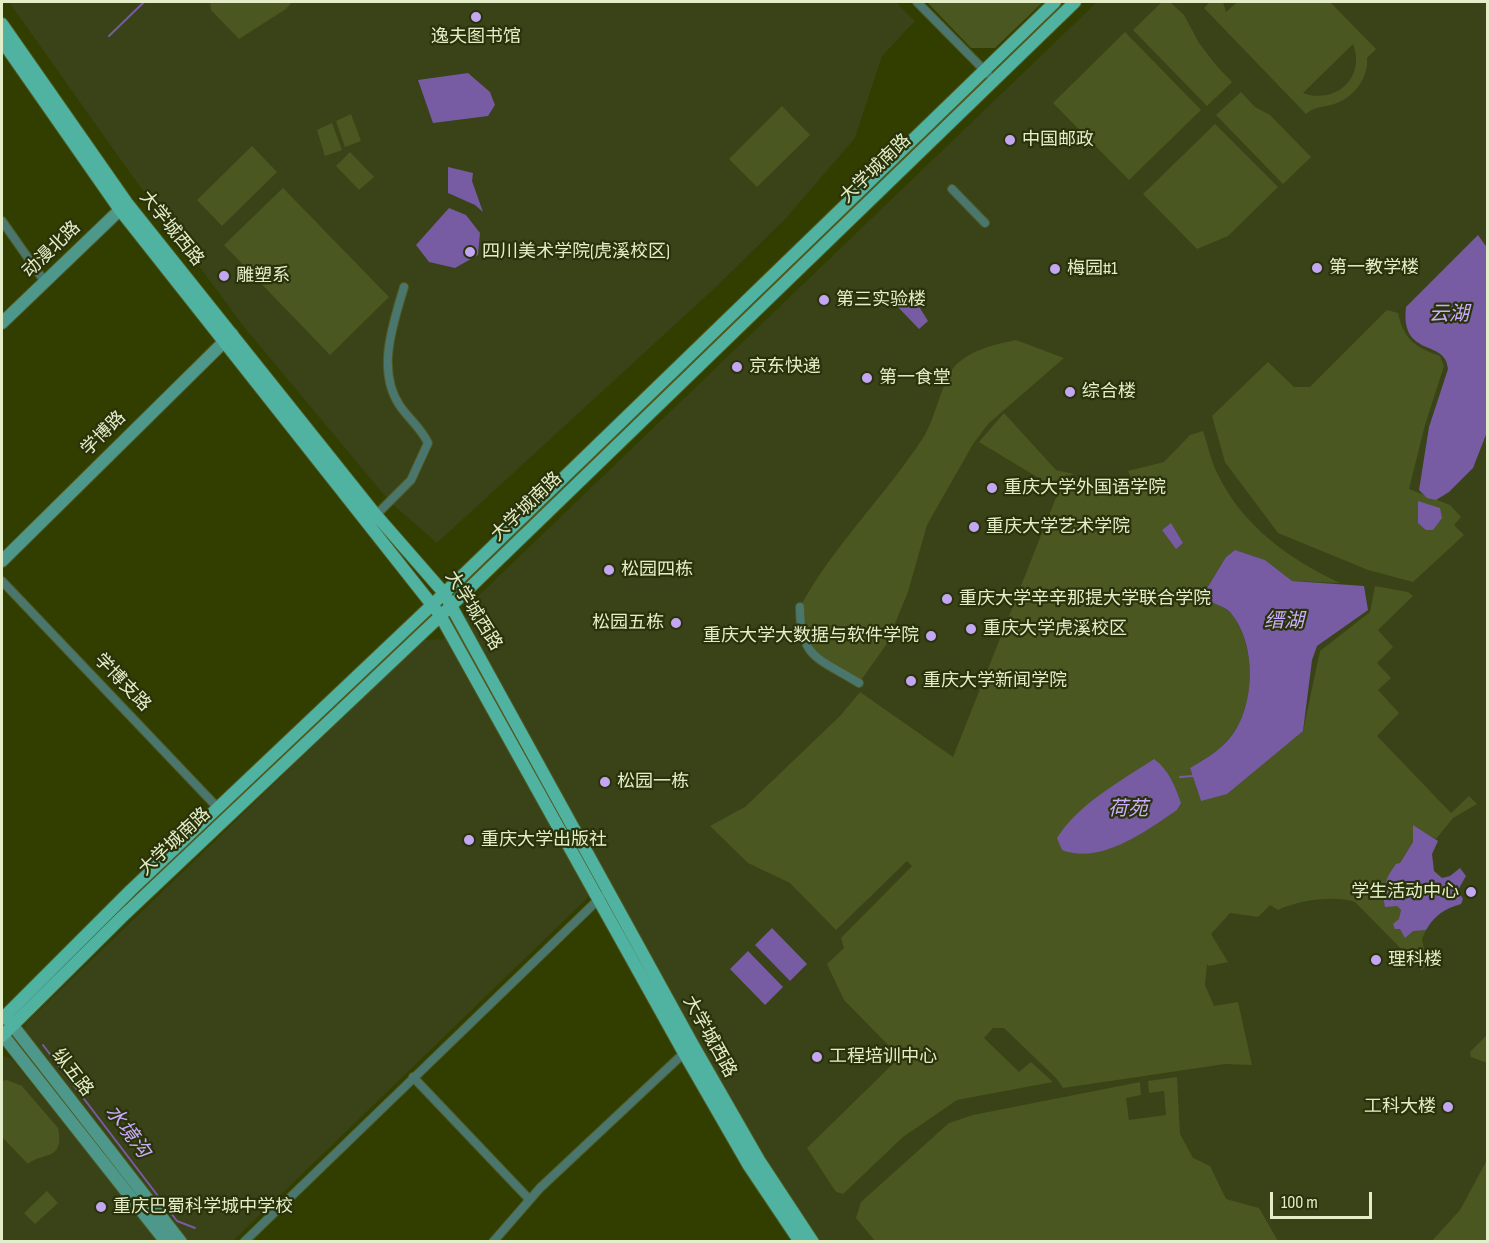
<!DOCTYPE html>
<html>
<head>
<meta charset="utf-8">
<style>
	body { margin:0 }
	#map { position:relative; width:1489px; height:1243px; overflow:hidden; background:#323d00; font-family:"Sofia Sans Condensed",sans-serif }
	canvas { display:block }
	.frame { position:absolute; inset:0; border:3px solid #e3eec8; pointer-events:none }
	.scale { position:absolute; left:1270px; top:1192px; width:102px; height:27px; box-sizing:border-box; border:3px solid #e3eec8; border-top:0; padding-left:8px; font-size:18px; line-height:21px; white-space:nowrap; color:#e3eec8; -webkit-text-stroke:4px #29320a; paint-order:stroke }
</style>
</head>
<body>
<div id="map">
<canvas width="1489" height="1243"></canvas>
<div class="frame"></div>
<div class="scale">100 m</div>
</div>
<script>
const c = document.querySelector('canvas').getContext('2d');
c.lineJoin = 'round';
function fill(path, color) { c.fillStyle = color; c.fill(path, 'evenodd'); }
function trace(path, color, width, dash) { c.strokeStyle = color; c.lineWidth = width; c.lineCap = dash ? 'butt' : 'round'; c.setLineDash(dash || []); c.stroke(path); }
function write(font, color, halo, rows, align = 'center') {
  c.font = font + ' "Sofia Sans Condensed","Noto Sans SC",sans-serif'; c.lineWidth = 4.5; c.setLineDash([]); c.textBaseline = 'middle'; c.strokeStyle = halo; c.fillStyle = color; for (const [text, x, y, turn = 0] of rows) {
    c.save(); c.translate(x, y); c.rotate((+turn || 0) * Math.PI / 180); c.textAlign = isNaN(turn) ? turn : align; if (halo) c.strokeText(text, 0, 0); c.fillText(text, 0, 0); c.restore();
  }
}
fill(new Path2D(`
	M9 2H896L915 21 882 56 855 138 787 217 716 287 437 543 390 502 244 327 128 170Z
	M1097 2H1487V1241H821L762 1156 608 878 233 1241H188L24 1033 25 1024 423 640 443 639 465 618 474 600Z
	M4 1056 12 1059 158 1241 2 1242V1058Z`), '#394317');
fill(new Path2D(`
	M210 2H292L286 9 239 39 211 10Z
	M927 2H1043L995 48H971Z
	M1162 2H1170L1184 15 1199 43 1215 64 1232 82 1207 106 1133 30Z
	M1210 2H1223L1226 12 1237 2H1330L1376 49 1367 58C1369 77 1354 97 1337 103 1325 108 1316 105 1306 114L1204 8ZM1353 44C1366 77 1336 105 1303 93Z
	M1125 32 1201 110 1129 180 1053 103Z
	M1241 92 1255 107 1270 115 1311 157 1283 184 1216 115Z
	M782 106 810 135 757 187 729 159Z
	M351 114 361 141 345 147 336 121Z
	M332 123 342 150 325 156 317 130Z
	M1215 124 1278 187 1228 236 1197 249 1143 194Z
	M252 146 277 172 222 226 197 200Z
	M350 152 374 177 359 190 336 166Z
	M283 188 389 297 330 355 224 245Z
	M1387 310 1398 313C1404 340 1415 347 1440 356L1444 366 1425 425 1409 489 1450 505 1461 517 1454 525 1464 535 1413 582 1368 570 1278 533 1225 462 1212 416 1268 362 1294 387H1310Z
	M1016 340 1064 358 988 424 973 444 927 525 908 592 886 645 859 683 806 649 800 607C834 545 885 496 923 438 935 420 942 381 954 367 971 349 994 345 1016 340Z
	M1004 413 1056 470 1074 474 1060 479 1052 486 979 442Z
	M1203 431C1208 446 1211 461 1218 475 1243 526 1290 560 1340 583L1291 581 1265 560 1235 550 1226 557 1201 598C1209 602 1224 606 1230 612 1257 644 1256 706 1230 738 1218 752 1205 759 1190 768L1201 801 1303 731 1320 651 1370 612 1375 586 1408 592 1413 596 1378 630 1393 647 1377 663 1391 678 1378 690 1399 713 1377 736 1451 813 1469 796 1477 804 1453 818 1436 839 1413 826V842L1400 863 1397 906 1401 910 1400 929 1426 930 1422 939 1427 964 1422 970 1355 902C1335 895 1298 900 1278 910L1270 905 1258 917 1230 913 1211 934 1228 962 1209 966 1207 964 1205 985 1214 1006 1238 1002 1252 1065 1225 1064 1063 1088 1057 1079 1004 1028H993L984 1038 1019 1072 1031 1062 1053 1082 957 1100 903 1137 843 1194 836 1192 807 1148 902 1055H898L844 1000 827 964 844 948 841 938 912 866 907 861 836 930 790 883 748 863 710 826 745 807 840 716 860 692 953 757 1059 490 1083 480C1103 499 1111 491 1131 477L1128 471 1164 462 1190 435Z
	M1487 1035V1063L1471 1057 1470 1052Z
	M1177 1077 1180 1134 1193 1158 1210 1166 1226 1199 1259 1208 1278 1241H875L856 1218 861 1202 949 1123 973 1115 1140 1082 1141 1095 1126 1098 1129 1120 1166 1115 1164 1091 1149 1093 1148 1081Z
	M7 1080 22 1086 58 1128C65 1162 41 1152 28 1164L2 1137V1081Z
	M1487 1160V1241H1432L1460 1210Z
	M47 1191 58 1203 35 1224 24 1213Z`), '#4a5720');
fill(new Path2D(`
	M468 73 490 92 495 105 488 116 433 123 418 80Z
	M448 167 473 173 472 181 483 212 475 205 448 193Z
	M449 208 466 215 480 233 478 255 455 268 429 262 416 245Z
	M1478 235 1488 249 1487 432 1473 468 1449 492 1436 500 1427 498 1419 490 1429 427 1448 369C1446 338 1400 359 1406 307Z
	M905 297 918 305 928 321 919 329 896 305Z
	M1418 501 1440 508 1442 518 1433 530H1426L1418 523Z
	M1171 523 1183 543 1176 549 1162 530Z
	M1235 550 1265 560 1292 581 1364 586 1368 610 1317 646 1312 660 1303 731 1227 794 1201 801 1190 768C1205 759 1218 752 1230 738 1256 706 1257 643 1230 612 1224 606 1209 602 1201 598L1226 557Z
	M1154 759C1169 770 1175 786 1181 803L1177 810C1146 831 1101 865 1062 850L1057 838C1078 804 1121 781 1154 759Z
	M1413 825 1438 841 1432 854 1434 871 1442 878 1450 876 1460 868 1466 876 1458 890 1463 899 1461 904C1444 909 1435 915 1426 930L1413 931 1405 938 1400 929H1395L1393 924 1399 919 1401 910 1397 906 1385 907C1381 890 1386 877 1396 864L1400 863 1413 842Z
	M772 928 807 964 790 981 755 945Z
	M748 951 783 987 765 1005 730 969Z`), '#775ba3');
trace(new Path2D(`
	M109 36 144 2
	M1180 777 1193 776
	M43 1045 177 1221 195 1228`), '#775ba3', 2);
const street = new Path2D(`
	M917 2 988 74
	M952 189 985 223
	M2 221 45 282
	M376 515 411 480 428 443C421 428 409 419 400 406 376 371 393 324 404 287
	M2 581 218 808
	M800 607C800 659 819 658 859 683
	M413 1077 529 1199
	M244 1242 602 896
	M493 1242 540 1188 684 1053`);
const secondary = new Path2D(`
	M2 323 126 204
	M2 561 232 334
	M7 1018 181 1242
	M2 1034 166 1242`);
const primary = new Path2D(`
	M2 24 127 203 376 515 444 593 693 1045 759 1160 813 1242
	M2 41 120 210 440 615 684 1053 749 1166 800 1242
	M2 1019 131 890 433 604 1055 2
	M2 1036 122 917 452 605 1075 2`);
trace(street, '#4e5920', 10);
trace(secondary, '#4e5920', 14);
trace(primary, '#4e5920', 14);
trace(street, '#4a766d', 8);
trace(secondary, '#4e988b', 12);
trace(primary, '#50b2a1', 12);
for (const [x, y, r, color] of [
	[476,17,6,"#c3a7f2"],
	[1010,140,6,"#c3a7f2"],
	[470,252,6,"#c3a7f2"],
	[1317,268,6,"#c3a7f2"],
	[1055,269,6,"#c3a7f2"],
	[224,276,6,"#c3a7f2"],
	[824,300,6,"#c3a7f2"],
	[737,367,6,"#c3a7f2"],
	[867,378,6,"#c3a7f2"],
	[1070,392,6,"#c3a7f2"],
	[992,488,6,"#c3a7f2"],
	[974,527,6,"#c3a7f2"],
	[609,570,6,"#c3a7f2"],
	[947,599,6,"#c3a7f2"],
	[676,623,6,"#c3a7f2"],
	[971,629,6,"#c3a7f2"],
	[931,636,6,"#c3a7f2"],
	[911,681,6,"#c3a7f2"],
	[605,782,6,"#c3a7f2"],
	[469,840,6,"#c3a7f2"],
	[1471,892,6,"#c3a7f2"],
	[1376,960,6,"#c3a7f2"],
	[817,1057,6,"#c3a7f2"],
	[1448,1107,6,"#c3a7f2"],
	[101,1207,6,"#c3a7f2"]
]) { const dot = new Path2D(); dot.arc(x, y, r, 0, 2 * Math.PI); c.fillStyle = color; c.fill(dot); trace(dot, '#29320a', 2); }
write('18px', '#e3eec8', '#29320a', [
	["逸夫图书馆",476,37,"center"],
	["中国邮政",1022,140],
	["四川美术学院(虎溪校区)",482,252],
	["第一教学楼",1329,268],
	["梅园#1",1067,269],
	["雕塑系",236,276],
	["第三实验楼",836,300],
	["京东快递",749,367],
	["第一食堂",879,378],
	["综合楼",1082,392],
	["重庆大学外国语学院",1004,488],
	["重庆大学艺术学院",986,527],
	["松园四栋",621,570],
	["重庆大学辛辛那提大学联合学院",959,599],
	["松园五栋",664,623,"right"],
	["重庆大学虎溪校区",983,629],
	["重庆大学大数据与软件学院",919,636,"right"],
	["重庆大学新闻学院",923,681],
	["松园一栋",617,782],
	["重庆大学出版社",481,840],
	["学生活动中心",1459,892,"right"],
	["理科楼",1388,960],
	["工程培训中心",829,1057],
	["工科大楼",1436,1107,"right"],
	["重庆巴蜀科学城中学校",113,1207]
], 'left');
write('18px', '#e3eec8', '#29320a', [
	["大学城南路",876,169,-44],
	["大学城西路",171,229,51],
	["动漫北路",52,250,-44],
	["学博路",104,434,-45],
	["大学城南路",527,507,-44],
	["大学城西路",473,611,58],
	["学博支路",122,683,46],
	["大学城南路",175,842,-43],
	["大学城西路",709,1037,61],
	["纵五路",72,1073,52]
]);
write('italic 20px', '#caadfc', '#29320a', [
	["云湖",1449,315],
	["缙湖",1284,622],
	["荷苑",1128,810],
	["水境沟",127,1132,53]
]);
</script>
</body>
</html>
